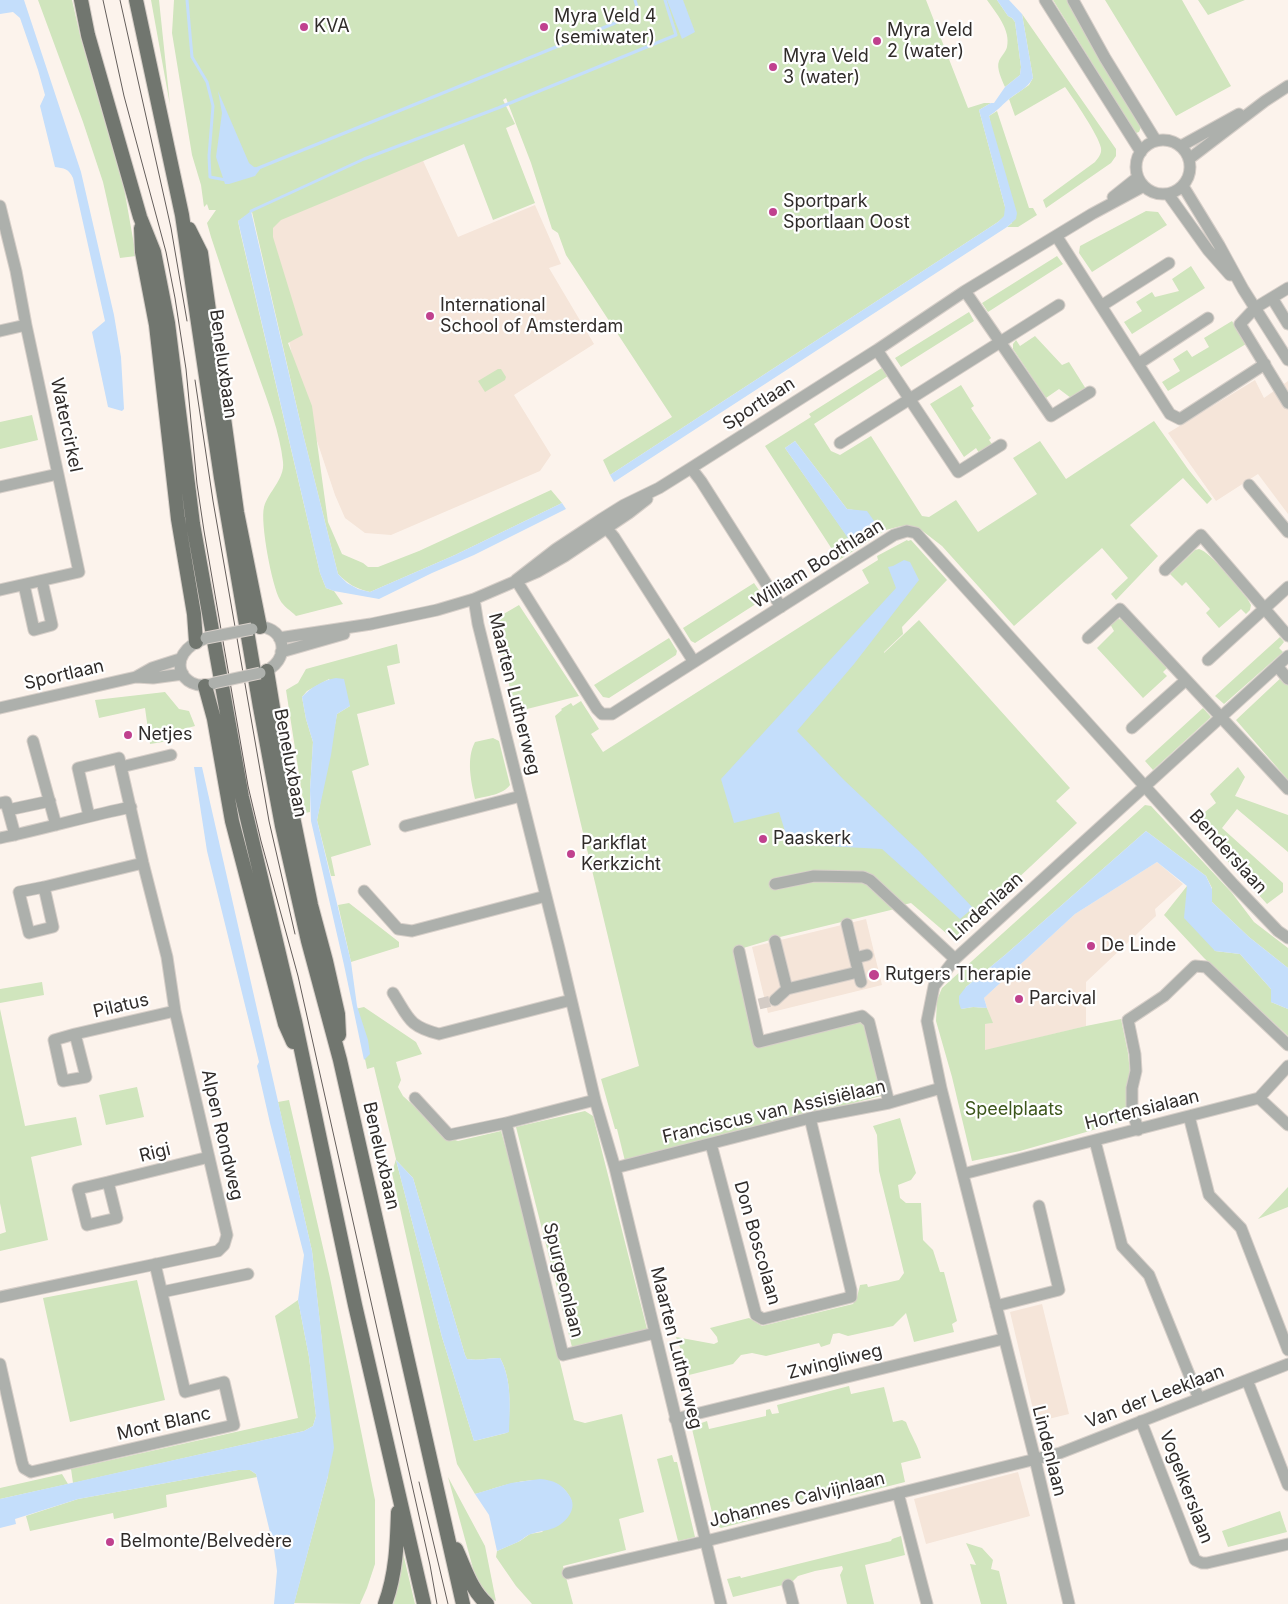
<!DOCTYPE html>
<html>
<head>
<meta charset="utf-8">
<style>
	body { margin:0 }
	canvas { display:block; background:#fcf3ec }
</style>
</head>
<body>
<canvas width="1288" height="1604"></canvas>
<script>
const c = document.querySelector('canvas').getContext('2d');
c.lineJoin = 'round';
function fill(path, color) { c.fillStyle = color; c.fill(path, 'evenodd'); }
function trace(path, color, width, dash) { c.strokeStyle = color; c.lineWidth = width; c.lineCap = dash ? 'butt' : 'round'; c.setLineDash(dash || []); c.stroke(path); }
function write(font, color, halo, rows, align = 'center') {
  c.font = font + ' Inter,sans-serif'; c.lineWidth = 4.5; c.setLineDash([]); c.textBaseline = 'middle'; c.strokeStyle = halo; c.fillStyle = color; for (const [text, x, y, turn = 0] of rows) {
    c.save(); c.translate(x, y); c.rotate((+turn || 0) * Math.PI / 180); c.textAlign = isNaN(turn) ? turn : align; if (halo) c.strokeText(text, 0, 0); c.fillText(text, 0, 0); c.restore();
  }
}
fill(new Path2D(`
	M419 152 458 237 535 205 561 264 549 268 594 344 514 395 551 455 540 471 391 535 365 533 345 518 335 495 298 384 263 216Z
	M1255 380 1264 398 1288 381V514L1258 474 1216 501 1168 433Z
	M1157 862 1183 884 1155 909 1156 916 1086 982V1026L984 1051 985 1024 992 1023 984 998 1075 914Z
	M866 919 882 985 768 1013 752 947Z
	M1042 1304 1069 1414 1036 1422 1010 1312Z
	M1018 1472 1030 1516 926 1544 914 1499Z`), '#f5e5d9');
fill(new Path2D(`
	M38 0H72L80 35 124 188 136 256 120 258 103 182 83 122Z
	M151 0H159L170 105Z
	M174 0H926L968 108 984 103H991L979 110 1005 207V216L998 222 610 475 603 460 672 417 566 255 558 233 552 229 531 163 506 98 503 100 515 124 506 128 535 203 493 220 464 144 281 220 273 228V237L303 335 288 343 312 406 328 522 342 554 363 563 368 567H378L419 551 551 490 562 503 455 555 370 592C356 589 348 584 338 574L303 434 252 212 238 221 240 231 320 573 326 588 334 591 343 604 296 616C291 611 283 606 280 600 272 586 260 523 264 507 268 492 285 479 283 462 280 433 268 402 258 374 242 329 226 283 211 237L207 223 216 210H209L207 204 204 207 201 185 192 155 172 33Z
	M987 0H997L1008 16 1012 18 1015 22 1021 67 1020 75 1005 87C1002 80 996 68 999 61 1001 56 1006 52 1007 47 1011 30 996 13 987 0Z
	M1053 0H1067L1138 121 1141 127 1139 132 1136 133 1134 131Z
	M1105 0H1182L1231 86 1176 116Z
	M1198 0H1245L1208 15Z
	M1022 14 1116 149V156L1111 163 1046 208 1043 200 1095 162C1098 158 1102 154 1101 148 1099 136 1073 98 1065 87L1015 116 1009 99 1029 85 1033 78Z
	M997 111 1029 208H1033L1037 215 1018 227H1007L1012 223 989 116Z
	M1146 211 1158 212 1167 225 1092 272 1079 253 1080 246Z
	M1057 256 1063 264 988 312 982 303Z
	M1191 266 1205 288 1132 334 1124 322 1142 311 1136 302 1152 292 1155 297 1179 291 1172 279Z
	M969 312 974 321 901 367 895 358Z
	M1232 321 1246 344 1168 391 1162 382 1180 371 1173 359 1187 350 1192 357 1209 347 1204 338Z
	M1035 336 1062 365 1069 362 1086 389 1071 398 1059 389 1046 398 1013 349V344L1016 340 1020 346Z
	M885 366 891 374 814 424 831 451 840 455 871 436 922 516 929 517 956 500 978 532 1037 494 1013 458 1040 441 1066 479 1154 421 1188 469 1212 499 1207 504 1183 478 1130 525 1158 556 1116 600 1111 594 1128 578 1102 548 1014 626 942 546 920 529 901 526 886 530 839 560 765 446 811 417 809 414ZM795 441 847 509 867 512 850 540 785 448Z
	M498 369H501L506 377 505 380 485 392 478 381Z
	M961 385 974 406 971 408 991 438 989 440 992 444 979 453 976 448 964 457 930 404Z
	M32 415 38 440 0 449V422Z
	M907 540 908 541 911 540 947 580 902 627 903 634 884 652V653L919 620 1070 788 1056 801 1077 823 953 939 911 903 899 906V908L780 937 740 949 755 1047 867 1021 885 1095 625 1161 617 1129H615L601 1079 639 1066 555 716 562 710 561 709 571 703 573 706 581 701 599 729 591 734 603 752 869 583 862 570 878 560 877 556Z
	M1199 549C1211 552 1238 588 1247 598L1251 605 1250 610 1246 614 1241 609 1219 628 1206 613 1210 609 1186 582 1182 586 1170 574 1195 550Z
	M754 583 763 596 762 600 695 643 691 641 683 628Z
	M519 605 579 696 515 712 495 619Z
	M1118 619 1126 620 1168 667 1163 672 1167 676 1143 698 1097 648 1114 631 1110 624 1114 620Z
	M1280 637 1284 642 1279 648 1283 652 1224 704 1215 696Z
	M669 638 677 651 676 655 609 698 603 697 594 685Z
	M397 644 400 663 387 666 395 704 357 714 369 765 352 771 371 845 331 857 335 876H331L317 820 337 714 350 706 329 679 307 691 302 697 306 719 313 742 310 790V812L305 813 286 690 298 683 306 669Z
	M1285 674 1288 676V780L1236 720Z
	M165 692 179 709 189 711 195 726 169 733V741L150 744 145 708 99 718 95 700Z
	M1203 708 1211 717 1153 770 1145 761Z
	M493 738 499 741 510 785C503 795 486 796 475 799 471 781 466 759 475 742Z
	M1238 767 1245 777 1235 796 1288 815V852L1237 809 1222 828 1283 883V892L1267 904 1203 834 1194 821 1216 803 1210 794Z
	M1145 805 1151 806 1232 893 1254 922 1288 948V968L1249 937 1212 902V888L1206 876 1146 831 1005 955 966 987 961 1009 973 1007 987 1008 993 1023 985 1024V1050L1086 1026 1121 1019 1128 1053 1130 1073 1126 1089 1128 1120 1020 1151 972 1161 952 1077 936 1021 937 1000 942 988Z
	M1187 886 1215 951 1240 954 1271 989V1002L1288 1009V1036L1204 958 1164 915Z
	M349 903 399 942V947L351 962 338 905Z
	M42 982 44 995 0 1003V989Z
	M364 1007 416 1042 422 1054 396 1062 401 1080 398 1087 403 1096 449 1138 458 1141 501 1131 522 1205 574 1420 585 1423 622 1414 644 1512 619 1519 626 1550 563 1566 573 1604H532L516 1586 496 1557 497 1551 520 1541 530 1534 542 1532 572 1502C558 1463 504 1486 475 1494L457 1464 392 1173 396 1159 374 1067 367 1069 355 1009ZM396 1160 413 1178 465 1355 467 1359C479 1361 489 1358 500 1358 512 1379 510 1409 508 1432L506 1433 474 1441 442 1337Z
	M0 1009 25 1126 76 1117 82 1145 31 1157 48 1240 0 1251V1234L6 1232 0 1203Z
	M137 1087 144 1117 106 1125 99 1095Z
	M289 1100 330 1278 375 1500V1564L367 1588 360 1604 294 1603 328 1476 322 1342 312 1251 278 1102Z
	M585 1111 593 1116 647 1329 572 1347 516 1127Z
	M900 1118 916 1173 911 1180 898 1185 900 1198 906 1203H921L923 1240 933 1250 940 1272H944L957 1321 952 1324 954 1332 914 1342 906 1313 893 1326 848 1336 839 1333 833 1334 830 1344 821 1347 819 1343 766 1356 752 1353 741 1355 733 1364 689 1375 688 1368 676 1337 714 1344 718 1342 717 1337 710 1328 749 1318 762 1326 853 1304 857 1297 860 1285 867 1284 868 1287 899 1280 904 1273 879 1171 877 1135 873 1126Z
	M1288 1187V1207L1258 1219Z
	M137 1280 165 1400 70 1422 43 1298Z
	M298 1300 309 1357 316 1416 313 1426 304 1431 73 1483 71 1469 298 1418 275 1316Z
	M849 1386 851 1394 884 1387 893 1422 902 1420 906 1422C911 1436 918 1445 921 1458L901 1463 905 1482 850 1496 847 1488 758 1510 760 1518 721 1528 715 1525 692 1429 693 1426 707 1421 709 1429 766 1416V1410L770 1409 772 1414 779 1413 777 1405Z
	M672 1455 674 1462H677L695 1537 678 1541 657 1459Z
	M238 1470H250L256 1474 257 1477 166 1495 167 1507 114 1519 113 1513 30 1531 26 1516 78 1499Z
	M62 1474 68 1484 0 1499V1488Z
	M448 1477 485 1546 496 1601 489 1598 477 1583Z
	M1280 1511 1287 1532 1228 1547 1222 1531Z
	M901 1536 905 1555 865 1565 874 1604H847L840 1575 843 1569 842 1566 815 1571 798 1576 791 1583 733 1597 727 1579 740 1576 741 1578 891 1541 892 1539Z
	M966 1543 982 1548 993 1560 991 1569 999 1571 1007 1604H981L970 1564 976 1565Z
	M403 1553 415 1604H392L397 1585Z`), '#d0e5bd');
fill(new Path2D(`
	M0 0H24L81 172 114 315 121 357 124 409 122 411 108 407 92 332 105 321 73 178C69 169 64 168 55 167L40 106 45 95 38 70 20 18 13 12 0 14Z
	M667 0H683L695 32 682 39Z
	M997 0H1009L1022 14 1033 78C1027 89 1017 92 1008 100 1001 106 997 111 989 116L1017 213 1016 219 1007 227 614 482 610 475 998 222 1004 216 1005 207 979 110 991 103H994L1005 87 1020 75 1021 67 1015 22 1012 18 1008 16Z
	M218 91 249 163 254 167 261 168 255 176 229 184H225L216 157 222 113Z
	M251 211 303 434 338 574 347 583 358 589 370 592 455 555 562 503 566 509 474 555 432 573 379 599 334 591 326 588 320 573 238 221Z
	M795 441 847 509 867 511 877 525 850 541 785 448Z
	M904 560 910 562 919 580 854 664 797 731 844 780 919 851 973 908 960 919 882 849 789 844 779 812 734 823 721 779 896 588 888 567 893 566Z
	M336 678 344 679 350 706 337 714 331 755 317 820 351 962 357 1006 368 1040 370 1054 364 1060 344 965 311 821 310 790 313 742 306 719 302 697C310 688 323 680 336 678Z
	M194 767H202L312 1251 334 1448 328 1476 294 1604H274L277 1571 274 1549 256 1474 250 1470H238L78 1499 15 1519 16 1524 0 1528V1499L304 1431 313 1426 316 1416 309 1357 298 1300 304 1255 270 1123 257 1066 259 1062 207 851Z
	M1146 831 1206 876 1212 889V902L1249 937 1288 968V1009L1271 1002V989L1240 954 1215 951 1184 918 1187 886 1157 862 1075 914 984 998 987 1008 973 1007 961 1009 959 1003V996L966 987 1005 955Z
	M396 1160 413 1178 465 1355 467 1359C479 1361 489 1358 500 1358 512 1379 510 1409 509 1432L506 1433 474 1441 442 1337Z
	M540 1479C553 1480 562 1484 569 1495 579 1508 566 1523 554 1528 547 1531 539 1531 531 1534 527 1535 523 1539 518 1542 511 1545 504 1548 497 1551L489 1515 475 1494 511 1483Z`), '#c4defb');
trace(new Path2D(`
	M187 0 192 57 207 82 213 106 209 156 210 177 226 180
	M256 169 615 23 633 15 637 7 635 0
	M251 211 364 159 498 108 676 35 665 0`), '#c4defb', 3);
trace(new Path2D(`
	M759 1004 775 1000`), '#d3cbc5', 11, [11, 5.5]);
const minor = new Path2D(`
	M1045 0 1141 152
	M1073 0 1105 58 1156 141
	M1136 167a27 27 0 1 1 54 0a27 27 0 1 1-54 0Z
	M1181 146 1239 114
	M1189 159 1265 101 1288 86
	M1183 186 1219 245 1243 289 1288 360
	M1168 194 1208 250 1230 275
	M1113 197 1138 177
	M0 206 16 271 26 325 79 572 0 590
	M1057 237 1170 414 1180 419 1265 364
	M1288 288 1255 308 1240 324 1288 403
	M965 291 1051 416 1090 392
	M1272 298 1288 324
	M1101 306 1169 263
	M0 331 26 325
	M877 350 958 472 1001 445
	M1138 364 1208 318
	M840 443 1059 305
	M691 468 701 481 781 607
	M1249 485 1288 532
	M0 487 58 474
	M602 523 614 537 694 662
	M1165 570 1201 535 1288 636
	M516 580 597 709 602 714H612L894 535 907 531 916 533 1233 884 1278 931 1288 938
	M516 580 556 549 600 520 624 505 659 488 691 468 877 350 965 291 1092 214 1144 186
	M24 585 34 630 52 625 42 581
	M474 599 478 624 559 948 595 1100 615 1168 721 1604
	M252 628C285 620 295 663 260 673
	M279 638 371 624 437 610 474 599 537 572 565 556 629 513 647 499
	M1088 638 1120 609 1288 789
	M204 639C163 654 181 693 212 684
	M281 652 344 634
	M1208 660 1288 587
	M1277 666 1288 679
	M136 677 153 678 183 674
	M0 708 136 677 152 668 180 659
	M1132 728 1186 680
	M33 741 56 825
	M0 803 6 802 15 835
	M8 810 50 801
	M89 816 78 768 119 758 121 767 171 755
	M405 826 521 796
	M0 838C44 829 87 816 131 807
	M775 884 814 876 863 877 870 880 955 959
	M44 887 19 892 29 933 53 927 44 887 143 863
	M364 891 398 929 412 931 546 896
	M847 924 855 958
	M775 941 787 989 858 972
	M739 951 759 1042 862 1016 869 1022 889 1103
	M861 982 855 958 867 955
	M393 993C409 1018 408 1026 439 1034L571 1000
	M775 1000 787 989
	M75 1034 54 1040 63 1081 86 1077 75 1034 175 1011
	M415 1098 449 1135 506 1123 595 1100
	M1259 1098 1288 1125
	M1189 1116 1209 1195 1241 1228 1288 1350
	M506 1123 563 1355 655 1333
	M1138 1130 1132 1109V1088L1136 1071 1135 1054 1128 1020 1164 996 1195 966 1206 967 1288 1045
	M1095 1141 1122 1246 1149 1275 1199 1399
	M711 1144 756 1315 763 1319 851 1297V1290L810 1118
	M615 1168 810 1118 889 1103 941 1088
	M963 1174 1259 1098 1288 1066
	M108 1182 78 1189 87 1225 117 1218 108 1182 209 1157
	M162 1292 248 1274
	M0 1297 218 1251 224 1245 227 1235 175 1011 167 957 143 863 121 767
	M996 1306 1059 1290 1039 1206
	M0 1364 22 1462 24 1468 31 1472 234 1425 224 1382 185 1392 155 1264
	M1247 1380 1288 1485
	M675 1419 1003 1339
	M1141 1421 1195 1560 1202 1563H1207L1288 1544
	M898 1493 927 1604
	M568 1573 706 1541 1060 1453 1288 1364
	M788 1585 793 1604
	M1069 1604 1035 1459 941 1088 927 1021 934 986 955 959 1288 656`);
const major = new Path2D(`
	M81 0 88 35 140 217 154 252 168 323 193 524 242 797 295 1021 355 1305 424 1604
	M136 0 182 215 221 478 260 707 282 826 308 941 340 1060 463 1604
	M141 228 142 252 156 325 178 519 194 614 196 642
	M189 229 201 253 237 512 260 627
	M267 671 282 763 311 905 326 961 338 1014 339 1035
	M205 686 214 719 232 821 285 1024 293 1042
	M456 1549C465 1568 471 1590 487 1604
	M385 1604C396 1574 397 1544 398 1512`);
trace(minor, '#d7cfc9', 13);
trace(major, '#d7cfc9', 16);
trace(minor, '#adb0ac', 11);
trace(major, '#71766f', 14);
trace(new Path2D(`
	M103 0 124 96 166 252 175 298 186 369 197 484 204 531 248 786 261 841 298 976 430 1565 437 1604
	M120 0 171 228 187 321
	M195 380 213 501 269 821 295 934
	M419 1482 448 1604`), '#645e5b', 1);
const minorBridge = new Path2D(`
	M206 638 252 629
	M214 683 260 673`);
trace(minorBridge, '#d7cfc9', 13, []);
trace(minorBridge, '#adb0ac', 11);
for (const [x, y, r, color] of [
	[304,27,5,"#c0418e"],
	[544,27,5,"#c0418e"],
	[877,41,5,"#c0418e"],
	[773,67,5,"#c0418e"],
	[773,212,5,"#c0418e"],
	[430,316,5,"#c0418e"],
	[128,735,5,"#c0418e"],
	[763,839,5,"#c0418e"],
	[571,854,5,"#c0418e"],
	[1091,946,5,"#c0418e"],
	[874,975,6,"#c0418e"],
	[1019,999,5,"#c0418e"],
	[110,1542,5,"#c0418e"]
]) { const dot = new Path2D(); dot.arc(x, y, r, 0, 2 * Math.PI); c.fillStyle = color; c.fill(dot); trace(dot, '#fff', 2); }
write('18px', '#302c2a', '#fff', [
	["Myra Veld 4",554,17],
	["(semiwater)",554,38],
	["KVA",314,27],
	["Myra Veld",887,31],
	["2 (water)",887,52],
	["Myra Veld",783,57],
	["3 (water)",783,78],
	["Sportpark",783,202],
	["Sportlaan Oost",783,223],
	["International",440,306],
	["School of Amsterdam",440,327],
	["Netjes",138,735],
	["Paaskerk",773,839],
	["Parkflat",581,844],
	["Kerkzicht",581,865],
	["De Linde",1101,946],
	["Rutgers Therapie",885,975],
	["Parcival",1029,999],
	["Belmonte/Belvedère",120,1542]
], 'left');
write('18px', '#302c2a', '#fff', [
	["Beneluxbaan",223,364,82],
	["Sportlaan",759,404,-33],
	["Watercirkel",66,425,78],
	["William Boothlaan",818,564,-32],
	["Sportlaan",64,675,-13],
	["Maarten Lutherweg",514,694,76],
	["Beneluxbaan",290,763,79],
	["Benderslaan",1228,852,48],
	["Lindenlaan",986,907,-42],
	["Pilatus",121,1006,-13],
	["Hortensialaan",1142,1110,-14],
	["Franciscus van Assisiëlaan",774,1112,-13],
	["Alpen Rondweg",222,1135,77],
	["Rigi",155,1153,-14],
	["Beneluxbaan",381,1156,77],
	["Don Boscolaan",757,1243,74],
	["Spurgeonlaan",563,1280,76],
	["Maarten Lutherweg",676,1348,76],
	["Zwingliweg",835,1362,-14],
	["Van der Leeklaan",1155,1397,-21],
	["Mont Blanc",164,1424,-13],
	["Lindenlaan",1049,1451,76],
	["Vogelkerslaan",1186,1487,69],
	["Johannes Calvijnlaan",797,1500,-14]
]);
write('18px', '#3c561b', '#fff', [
	["Speelplaats",1014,1110]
]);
</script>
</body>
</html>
